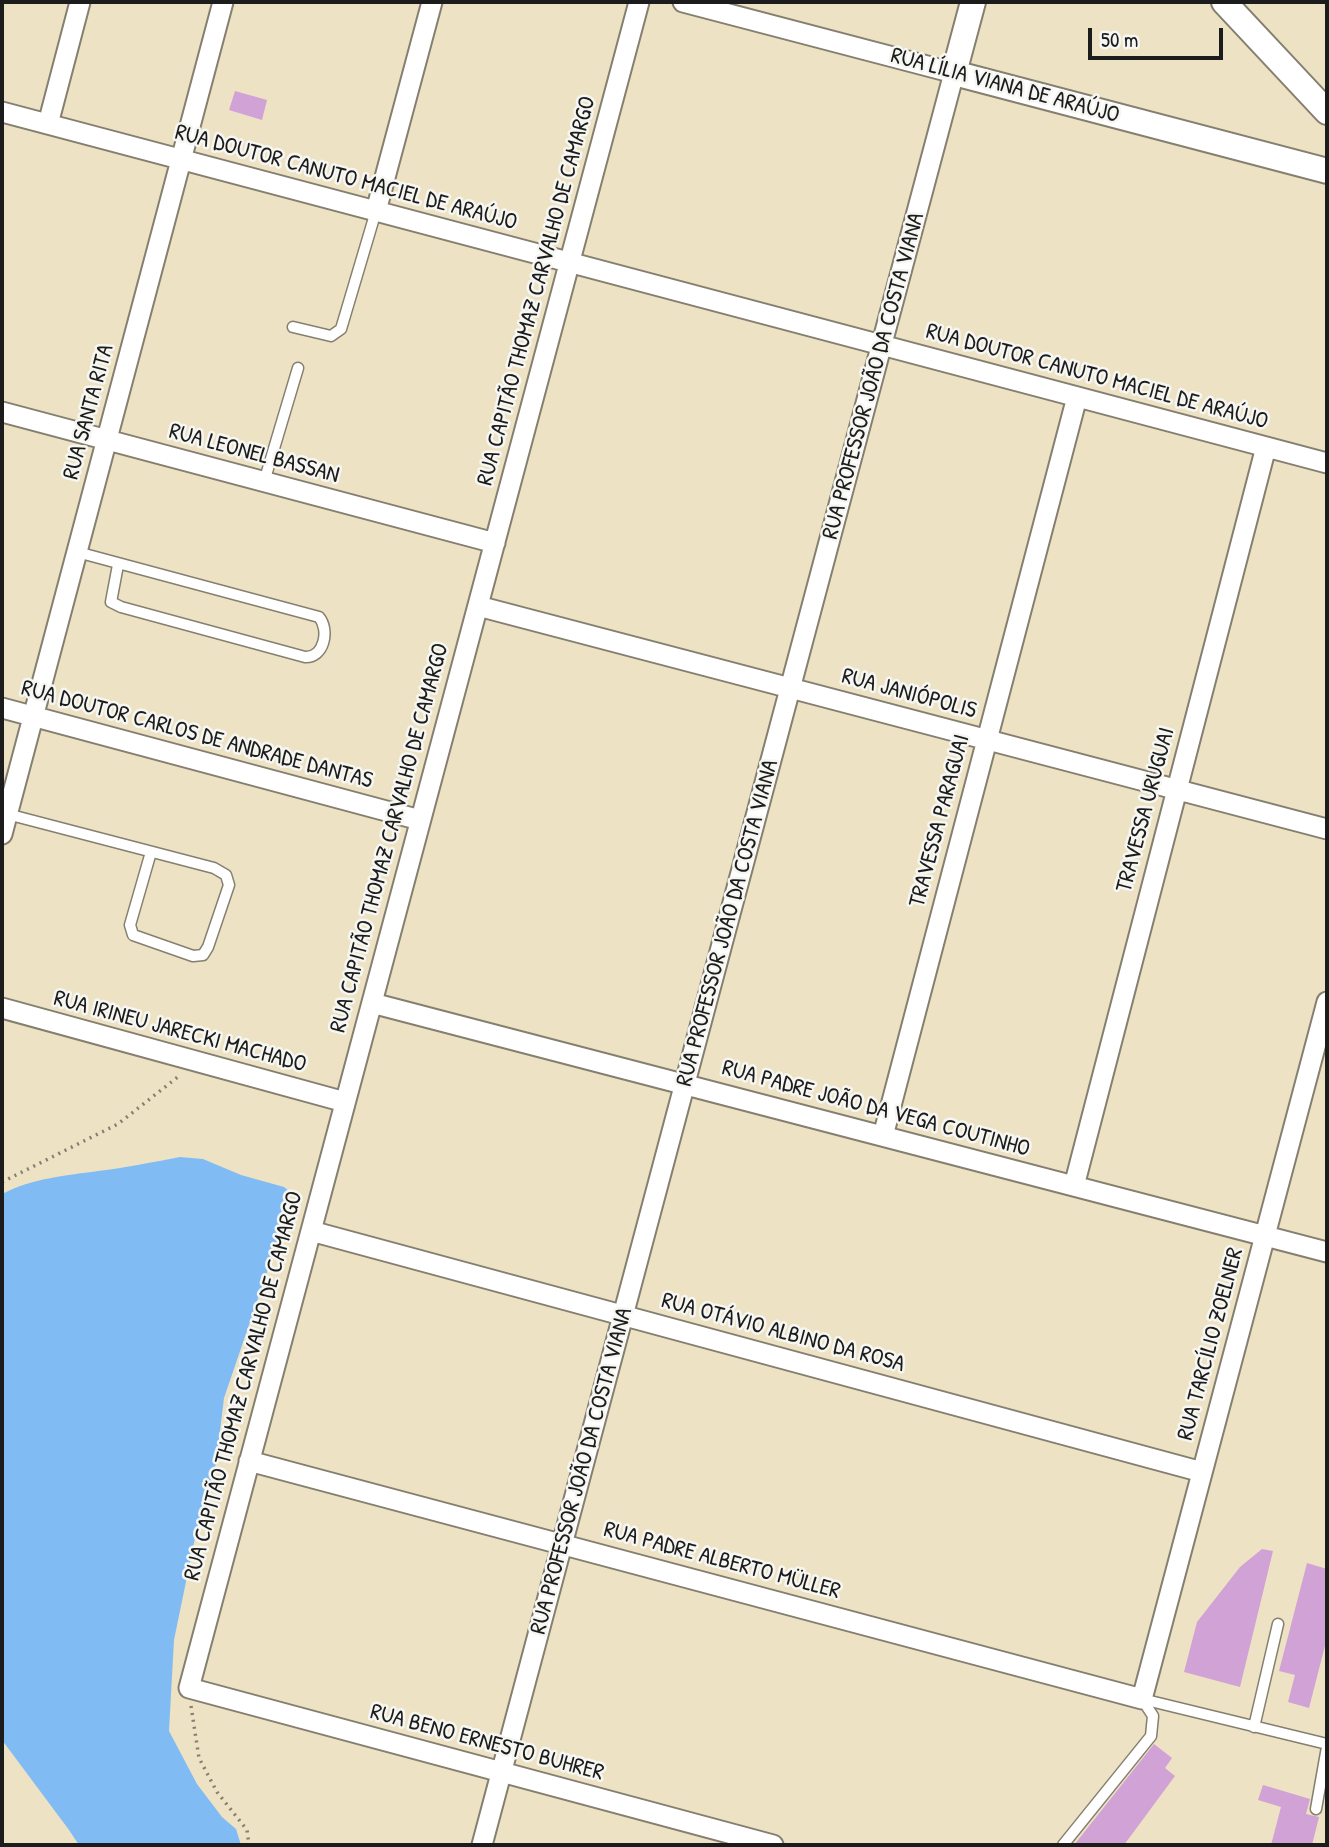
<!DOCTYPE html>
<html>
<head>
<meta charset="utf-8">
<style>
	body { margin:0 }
	#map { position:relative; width:1329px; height:1847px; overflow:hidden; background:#eee2c4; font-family:"Patrick Hand",sans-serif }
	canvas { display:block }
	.frame { position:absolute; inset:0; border:4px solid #1c1c1c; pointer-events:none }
	.scale { position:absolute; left:1088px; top:28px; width:135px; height:32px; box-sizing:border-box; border:4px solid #1c1c1c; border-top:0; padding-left:9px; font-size:21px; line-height:24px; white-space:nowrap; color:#1c1c1c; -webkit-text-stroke:5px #f6f6f2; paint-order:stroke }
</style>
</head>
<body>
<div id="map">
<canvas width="1329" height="1847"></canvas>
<div class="frame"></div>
<div class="scale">50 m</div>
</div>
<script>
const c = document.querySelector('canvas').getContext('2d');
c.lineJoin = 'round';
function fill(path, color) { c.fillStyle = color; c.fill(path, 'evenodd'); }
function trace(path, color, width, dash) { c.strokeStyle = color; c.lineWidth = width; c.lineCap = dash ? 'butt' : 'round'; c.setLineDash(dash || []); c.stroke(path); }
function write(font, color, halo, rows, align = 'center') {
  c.font = font + ' "Patrick Hand",sans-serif'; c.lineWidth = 5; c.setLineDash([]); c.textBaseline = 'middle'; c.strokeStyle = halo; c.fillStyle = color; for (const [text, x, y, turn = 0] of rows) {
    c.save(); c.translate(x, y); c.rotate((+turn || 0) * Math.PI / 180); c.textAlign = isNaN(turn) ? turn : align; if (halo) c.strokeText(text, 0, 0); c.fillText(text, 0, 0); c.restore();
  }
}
fill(new Path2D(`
	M180 1157 203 1159 241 1175 284 1187 289 1191 291 1202 224 1398 216 1464 196 1533 174 1640 169 1731 197 1784 222 1817 236 1829 241 1845H79L69 1830 2 1740V1194C34 1178 63 1176 98 1171 125 1168 153 1162 180 1157Z`), '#80bcf3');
fill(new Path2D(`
	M235 91 267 100 262 120 229 110Z
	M1262 1549 1273 1551 1240 1687 1184 1672 1197 1622 1240 1567Z
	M1307 1563 1327 1569V1638L1309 1708 1288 1702 1295 1675 1279 1671Z
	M1154 1744 1172 1758 1165 1768 1175 1776 1124 1845H1074Z
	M1263 1785 1310 1799 1306 1814 1319 1817 1312 1845H1271L1281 1807 1258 1800Z`), '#d0a2d6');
const service = new Path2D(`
	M293 327 331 336 341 329 376 211
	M264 482 298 368
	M77 552 319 617C330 630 324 658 305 657L121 607 111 602 118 565
	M7 814 214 868 226 875 229 885 208 947 203 955 193 956 133 935 130 925 151 852
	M1142 1699 1327 1744
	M1254 1727 1278 1624
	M1316 1809 1327 1747
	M1063 1845 1151 1736 1153 1716 1142 1699`);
const minor = new Path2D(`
	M639 2 189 1688 773 1845
	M2 112 1327 463
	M48 124 80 2
	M376 211 432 2
	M2 412 495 543
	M478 606 1327 829
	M2 708 420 820
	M2 834 223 2
	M372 1003 1327 1252
	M2 1008 345 1102
	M883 1136 1077 397
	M1074 1186 1266 447
	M311 1231 1202 1472
	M249 1461 1142 1699 1327 1002
	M482 1845 954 73 683 2`);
const tertiary = new Path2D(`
	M973 2 954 73 1327 171
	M1224 2 1327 112`);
trace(service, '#857f70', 13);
trace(minor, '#857f70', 23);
trace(tertiary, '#857f70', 28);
trace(new Path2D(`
	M2 1182 118 1124 179 1076
	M191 1706 199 1758 217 1792 247 1830 249 1845`), '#857f70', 3.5, [2, 5]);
trace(service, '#fff', 10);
trace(minor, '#fff', 19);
trace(tertiary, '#fff', 24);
write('23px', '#1c1c1c', '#f6f6f2', [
	["RUA LÍLIA VIANA DE ARAÚJO",1005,86,15],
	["RUA DOUTOR CANUTO MACIEL DE ARAÚJO",346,178,15],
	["RUA CAPITÃO THOMAZ CARVALHO DE CAMARGO",537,291,-75],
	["RUA PROFESSOR JOÃO DA COSTA VIANA",874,376,-75],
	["RUA DOUTOR CANUTO MACIEL DE ARAÚJO",1097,377,15],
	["RUA SANTA RITA",89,412,-75],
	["RUA LEONEL BASSAN",254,454,15],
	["RUA JANIÓPOLIS",909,694,15],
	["RUA DOUTOR CARLOS DE ANDRADE DANTAS",197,735,15],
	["TRAVESSA URUGUAI",1146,810,-75],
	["TRAVESSA PARAGUAI",940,821,-75],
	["RUA CAPITÃO THOMAZ CARVALHO DE CAMARGO",390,838,-75],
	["RUA PROFESSOR JOÃO DA COSTA VIANA",728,923,-75],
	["RUA IRINEU JARECKI MACHADO",180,1032,15],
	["RUA PADRE JOÃO DA VEGA COUTINHO",876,1109,15],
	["RUA OTÁVIO ALBINO DA ROSA",783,1333,15],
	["RUA TARCÍLIO ZOELNER",1211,1344,-75],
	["RUA CAPITÃO THOMAZ CARVALHO DE CAMARGO",244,1386,-75],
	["RUA PROFESSOR JOÃO DA COSTA VIANA",582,1471,-75],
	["RUA PADRE ALBERTO MÜLLER",722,1561,15],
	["RUA BENO ERNESTO BUHRER",487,1743,15]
]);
</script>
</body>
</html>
